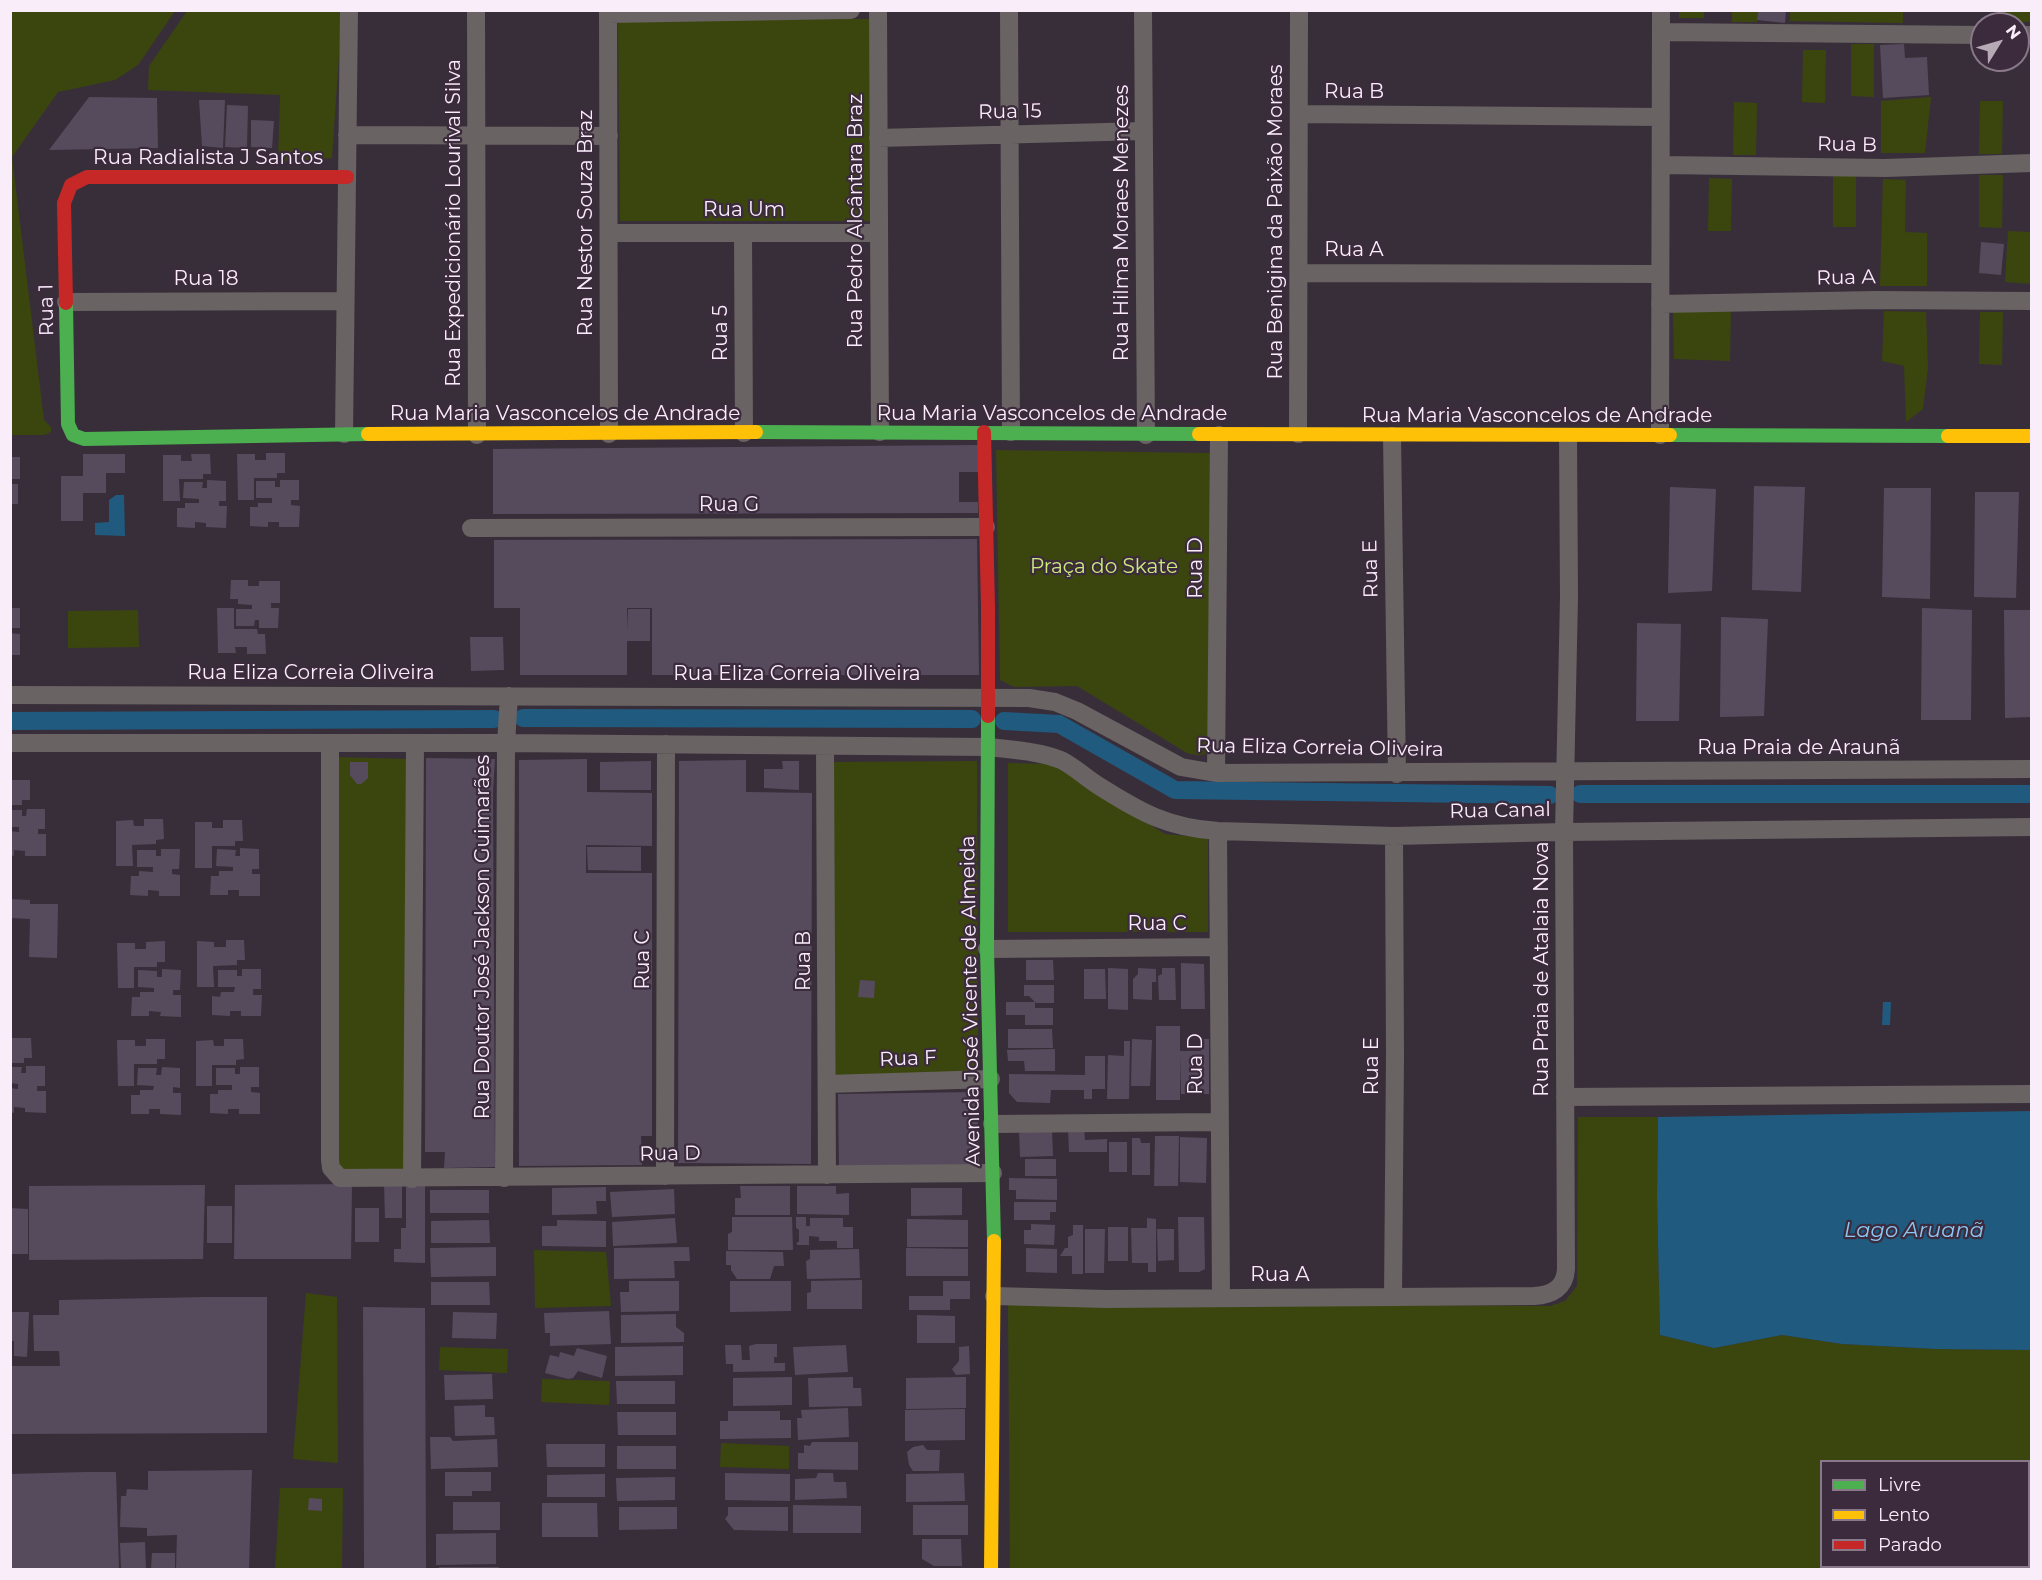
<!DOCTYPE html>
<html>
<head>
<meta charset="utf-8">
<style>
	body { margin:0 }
	#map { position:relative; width:2042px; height:1580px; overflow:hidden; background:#382e39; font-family:Montserrat,sans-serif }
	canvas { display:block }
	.frame { position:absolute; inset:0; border:12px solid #faedfa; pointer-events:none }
	.legend { position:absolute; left:1820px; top:1460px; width:210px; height:108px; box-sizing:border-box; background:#3c2a3d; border:2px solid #887889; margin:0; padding:8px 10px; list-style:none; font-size:18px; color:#faedfa }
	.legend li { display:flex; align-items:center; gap:12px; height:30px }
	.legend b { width:30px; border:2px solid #887889 }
	.north { position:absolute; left:1970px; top:12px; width:60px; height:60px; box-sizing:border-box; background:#3c2a3d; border:2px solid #887889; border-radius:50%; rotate:53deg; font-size:16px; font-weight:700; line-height:24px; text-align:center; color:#faedfa }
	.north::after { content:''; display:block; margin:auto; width:21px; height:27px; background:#b6aab6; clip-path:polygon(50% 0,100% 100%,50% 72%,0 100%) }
</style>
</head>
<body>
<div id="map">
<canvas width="2042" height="1580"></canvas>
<div class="frame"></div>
<ul class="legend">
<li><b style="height:8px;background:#4caf50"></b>Livre</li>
<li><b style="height:8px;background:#ffc107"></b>Lento</li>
<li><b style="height:8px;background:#c62828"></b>Parado</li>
</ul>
<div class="north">N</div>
</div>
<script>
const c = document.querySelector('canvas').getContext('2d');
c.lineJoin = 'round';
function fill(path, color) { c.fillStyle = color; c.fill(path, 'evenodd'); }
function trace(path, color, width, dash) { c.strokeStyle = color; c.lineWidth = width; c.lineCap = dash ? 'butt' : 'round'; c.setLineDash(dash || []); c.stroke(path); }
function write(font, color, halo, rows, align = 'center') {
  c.font = font + ' Montserrat,sans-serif'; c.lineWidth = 4.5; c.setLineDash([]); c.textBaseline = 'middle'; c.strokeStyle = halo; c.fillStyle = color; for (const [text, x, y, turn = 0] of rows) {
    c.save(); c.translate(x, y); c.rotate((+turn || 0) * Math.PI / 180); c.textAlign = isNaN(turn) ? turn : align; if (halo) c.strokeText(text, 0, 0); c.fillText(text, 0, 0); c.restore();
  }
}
fill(new Path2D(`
	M11 10 175 11 138 65 115 80 58 92 12 157 44 420 51 427V431L48 434 42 435H11Z
	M187 11H342L332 158 278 162 280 95 148 90 149 66Z
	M1679 11H1704V18H1679Z
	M1732 11H1757V22H1732Z
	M1903 11V23L1790 21V11Z
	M2004 11H2031V22H2004Z
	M869 19 871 221H620L618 20Z
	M1851 44H1874V97L1851 96Z
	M1803 50H1826L1825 103 1802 102Z
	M1931 97 1925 153H1881V101Z
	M1980 101H2003L2002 154H1979Z
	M1734 102 1757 103 1756 155H1733Z
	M1833 174 1856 175V227H1833Z
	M1979 175H2003L2002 228 1979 227Z
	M1709 178 1732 179 1731 231H1708Z
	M1883 179 1906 180 1905 232 1927 233V286H1880Z
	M2008 231 2031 232V284L2005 282Z
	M1731 308 1730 361 1674 359 1673 310Z
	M1884 311 1926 312 1928 367 1923 409 1906 422 1904 366 1882 361Z
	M1980 312H2003L2002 365 1979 364Z
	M996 450 1210 453 1212 746C1205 758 1199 756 1187 753L1077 686 1014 687 1000 680Z
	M138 610 139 647 68 648V611Z
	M338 757 407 759 404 1171 336 1170Z
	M977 761 978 1075 832 1076 831 762Z
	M1008 763 1047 764 1054 766 1165 834 1208 838V932H1008Z
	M1578 1117H1658L1657 1197 1660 1335 1714 1348 1782 1335 1842 1344 1936 1349 2031 1350V1569H1010L1008 1303 1550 1306 1565 1301 1577 1286ZM1822 1462H2028V1566H1822Z
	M534 1250 606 1252 611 1306 535 1308Z
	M306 1293 337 1297 338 1463 293 1459Z
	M440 1347 508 1349 507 1373 439 1370Z
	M542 1379 610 1381 609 1405 541 1402Z
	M721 1443 789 1446V1469L720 1467Z
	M280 1488H343L342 1569 275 1570Z`), '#3b460f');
fill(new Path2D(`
	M116 495H124L125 536 95 535V523L109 522V500Z
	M1883 1002H1891L1890 1025H1882Z
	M2031 1111V1350L1936 1349 1842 1344 1782 1335 1714 1348 1660 1335 1657 1197 1658 1117Z`), '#205a7f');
trace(new Path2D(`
	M523 718 972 719
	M10 721 494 719
	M1004 721 1059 724 1175 790 1550 795
	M1580 794H2032`), '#205a7f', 18);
fill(new Path2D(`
	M1758 10H1786L1785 23 1757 20Z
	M1904 44 1905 58 1927 57 1929 95 1883 98 1880 45Z
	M89 97 157 98 158 148 49 150Z
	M199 100H225L223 148 202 146Z
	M227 105 248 106 247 148 225 147Z
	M251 120 274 121 272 148 251 147Z
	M1981 242 2004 244 2001 275 1979 273Z
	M978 445V472H959V502H978V513L493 514V449Z
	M266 453H285V473H277V478H254V500H238L237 454H255V460H266Z
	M83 454H125V473H106V493H83V521H61V476H83Z
	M191 454H210L211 474H203V479H179L180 501H163V455H181V461H192Z
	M10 457H20V479H10Z
	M207 480 226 481V501H219V506H227L226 528 206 527V523L195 522V528L177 527V508H185V503H199V499L183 498 184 482H203L202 488H207Z
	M280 480H299V500H291V505L300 506 299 527H279V522H268V527L250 526V507H258V503H272V498H256V481H275V487H280Z
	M10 484H18V504H10Z
	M1754 486 1805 487 1801 592 1752 590Z
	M1670 487 1716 489 1712 591 1668 593Z
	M1884 488H1931L1930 599 1882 597Z
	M1975 492H2019L2016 598 1974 597Z
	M977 539 979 675H652V608H627V631L628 609H650V641H627V675H520V608H494V540Z
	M231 580H248V586H259V581H280V603H271V608H279L278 628H259V620H255L254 626H236V609H252V605L238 604V599H230Z
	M10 608H20V628H10Z
	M217 608H234V629H257L258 634H265L266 654H247V647H235L236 653H218Z
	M1922 608 1972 610 1971 720H1921Z
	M2004 610H2031V717L2005 718Z
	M1721 617 1768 619 1764 716 1720 717Z
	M1637 623 1681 624 1679 721H1636Z
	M10 633 20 634V655H10Z
	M470 637H503L504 670 471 671Z
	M426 758 495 759 493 792 495 1167 444 1168 445 1152H425Z
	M587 759V792L652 793V846L586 845V873H652V1136H641L642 1165 519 1166V760Z
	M746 760V792L812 793 811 1164 678 1163 679 761Z
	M651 761V790H600V762Z
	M782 761H799V790L764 788V769H783Z
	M350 762H368V778L361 784H357L350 775Z
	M11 780H30V800H22V805H10Z
	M27 809H45V829H38V834H46V856H25V851L14 850V856L10 855V831L19 832V827H10V810H22V816H26Z
	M144 819H163L164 839 156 840V844L132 845 133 866H116V821L133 820 134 826H144Z
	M223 820H242L243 841H235V846H212V868H195V822H212V828H223Z
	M587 847H641V871L588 870Z
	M240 848 259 849V869H252V874H260V896H239V890H228V895H210L211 876H219V871H233V867L216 866 217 849 236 850 235 856H240Z
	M161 849H180L179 869H172V874L180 875V896H159V891L148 890V896L130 895 131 876H139V871L153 872V867H137V850H156V856H161Z
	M10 899 30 900V904H58L57 958 29 957 30 919 10 918Z
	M226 940H244L245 960H237V965L213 966 214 987H197V941L214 942V947H226Z
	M165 941V962H157V967H134V988H118L117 943H135V949H146V942Z
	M1026 960H1053L1054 980H1026Z
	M1181 963 1204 964 1205 1009H1181Z
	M1108 968 1128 969V1010L1108 1009Z
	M1138 968 1156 969V982H1152V1000L1133 999V979L1138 974Z
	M1162 968H1175L1176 1000H1159L1158 976 1162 974Z
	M162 969 181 970 180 990H173V995H181V1017L160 1016 161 1012 149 1011V1016H131L132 997H140V992H154V988L138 987V970L157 971V977H162Z
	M242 969H261V989H253V995H262L261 1016H241V1011H230V1016L212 1015V996L220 997 221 992H234L235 987H218V970H237V976H242Z
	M1084 969H1105L1106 999H1084Z
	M860 980 875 981 874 998 858 997Z
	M1024 985H1054V1003H1036L1029 996H1024Z
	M1006 1002H1035V1008H1053V1025H1025V1015H1006Z
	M1156 1026H1180V1051H1201V1039H1209V1094H1181L1180 1055V1100H1156Z
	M1008 1029H1052L1053 1048H1008Z
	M12 1038H31L32 1058H24V1063H10Z
	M146 1039H165V1059H157V1064H134V1086H118L117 1040H135V1046H146Z
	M224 1039H243L244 1059 236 1060V1065H212V1086H196V1041L213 1040 214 1046H224Z
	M1132 1039 1152 1040 1150 1086H1131Z
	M1124 1041H1130L1129 1099H1107L1108 1055 1124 1056Z
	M1055 1049V1071H1025L1024 1061H1008L1007 1050Z
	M1085 1056H1105V1089H1092V1099H1084V1090H1051L1050 1103 1017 1102 1009 1093V1074L1085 1075Z
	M26 1066H45V1086H37V1091H46V1113L25 1112V1108L14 1107V1113L10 1112V1088L18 1089V1084L10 1083V1067H22L21 1073H26Z
	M162 1067 180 1068V1088L173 1087V1093H181V1115L160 1114V1109H149V1114H131V1095H140V1090H153L154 1086 137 1085 138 1068H157L156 1075H161Z
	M240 1067H259V1087H251V1092L260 1093V1114H239V1109H228V1114L210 1113V1094H218V1090H232V1085H216V1068H235V1074H240Z
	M977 1092 979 1169 839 1171 838 1094Z
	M1068 1128H1084L1085 1140 1107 1139V1152H1069Z
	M1052 1130 1053 1156 1020 1157 1019 1131Z
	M1155 1136H1179L1178 1186H1154Z
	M1180 1137 1207 1138 1206 1183 1180 1182Z
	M1132 1138H1140L1141 1143H1150V1175H1132Z
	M1109 1142H1127V1172H1109Z
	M1025 1159H1056V1176H1025Z
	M1009 1178 1057 1179V1200L1016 1199V1190H1009Z
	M352 1184 351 1259H234L235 1185Z
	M384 1184H402V1218H385Z
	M406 1184H425V1263L394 1262V1249H401V1228H406Z
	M205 1185 203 1259 29 1260V1186Z
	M740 1186H790V1215H735V1198H741Z
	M797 1186H836V1194L849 1193V1215L797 1214Z
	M606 1187V1201H596L597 1214 552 1215V1188Z
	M911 1188H962V1215L911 1216Z
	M674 1189 675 1214 612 1217 610 1192Z
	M430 1190H489V1213H430Z
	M1014 1202H1056V1212H1050V1220H1014Z
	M207 1206H232V1243H207Z
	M10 1208 28 1209V1254H10Z
	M355 1208H379V1242H355Z
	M732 1217H792L793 1250H728V1234L732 1232Z
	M796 1217H806V1226H810V1218H843V1227H853V1248H837V1241H819V1237L809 1236V1245H797V1242H799V1230L796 1228Z
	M1178 1217H1204L1205 1269 1199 1272H1179Z
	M675 1218 677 1243 613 1246 612 1222Z
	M1147 1218 1156 1219V1272H1148V1263H1132L1131 1228H1147Z
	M907 1219 968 1220V1247H907Z
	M489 1220 490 1243H431V1221Z
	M557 1220 606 1221V1247L542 1246V1226H557Z
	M1031 1224 1055 1225 1054 1245 1024 1244V1230H1031Z
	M1073 1225H1083V1274H1072V1256H1060L1065 1248H1068V1237L1073 1235Z
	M1108 1227H1128V1261H1108Z
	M1085 1229H1105L1104 1273H1085Z
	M1157 1229H1174V1260L1158 1261Z
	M496 1247V1276L431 1277 430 1248Z
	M689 1247 690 1261H674L675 1278 614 1279V1248Z
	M906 1248 968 1249V1276H906Z
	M1026 1248 1057 1249V1273L1026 1272Z
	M859 1249 860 1278 807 1279 806 1261 810 1259V1250Z
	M726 1251 783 1252 784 1266H774L770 1279H737L731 1270V1265H726Z
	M862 1280V1309H807V1293L811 1292V1281Z
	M629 1281H679V1311L621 1312 620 1292H629Z
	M730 1281H791V1311L730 1312Z
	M943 1281H970V1299H950V1310H909V1296H943Z
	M431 1282H489L490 1305H431Z
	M206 1297H267V1433L10 1434V1366H60L59 1351H34L33 1315H59V1300Z
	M363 1307 425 1308 426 1569H364Z
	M609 1311 611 1344 550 1346V1333H545L544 1313Z
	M10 1312H29L27 1357 14 1356V1341H10Z
	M453 1312 497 1313 496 1339 452 1338Z
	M676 1314V1327L684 1333V1342L621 1343V1315Z
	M917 1315 955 1316V1343H917Z
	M756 1344H777V1357H774V1363H785V1371L733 1372V1364H726L725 1345H741L742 1360H750L749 1346Z
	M846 1345 848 1372 795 1375 793 1347Z
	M683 1346V1375L615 1376V1347Z
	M969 1346 970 1374 956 1375 952 1369 959 1361V1347Z
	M577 1348 607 1356 602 1378 578 1371 573 1378 568 1379 545 1373 550 1355 559 1357 560 1352 574 1356Z
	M492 1374 493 1399 445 1400 444 1375Z
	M792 1377V1405L733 1406V1378Z
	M853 1377V1388H861L862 1406 809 1407 808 1378Z
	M966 1377V1408L906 1409V1378Z
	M616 1381H675V1404H617Z
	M485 1405V1417H494L495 1435 455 1436 454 1406Z
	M848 1408 849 1437 798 1440 797 1418H802L801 1410Z
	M965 1409V1440L905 1441V1410Z
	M728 1411H780V1420H791V1438L720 1439V1421H728Z
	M617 1412H676V1435H618Z
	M430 1437H450L453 1441 497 1439 498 1467 431 1469Z
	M812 1442H858V1470L798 1469V1453H804V1445L810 1446Z
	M546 1444H605V1467H547Z
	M923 1445 927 1450H940L939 1471H913L909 1465 907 1452 913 1447Z
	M617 1446H676V1469H617Z
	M252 1470 249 1569H176L177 1535 147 1536V1528L120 1527 121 1496H126L127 1489 148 1490V1471Z
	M87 1472H116L119 1569H10V1474Z
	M445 1472H491V1491H472V1496H445Z
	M725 1473 790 1474V1501L725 1500Z
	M818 1473H833L834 1482H846L847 1498 795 1500V1479L816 1478Z
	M964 1473 965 1501 906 1502V1474Z
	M605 1474V1497H547V1475Z
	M675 1477V1500L617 1501 616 1478Z
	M309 1498 322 1499V1511L308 1510Z
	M453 1502H500V1530H453Z
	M542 1503H597L598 1537H542Z
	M793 1505 861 1506V1533H793Z
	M913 1505H968V1535H913Z
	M619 1507H677V1529L619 1530Z
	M728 1507H788V1531L734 1530 725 1519 728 1515Z
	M496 1533V1564L436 1565V1534Z
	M922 1539H961L962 1566H934L922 1559Z
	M145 1542 146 1569H121L120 1543Z
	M152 1553H175V1569H151Z
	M439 1567H499V1569H439Z`), '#564b5d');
trace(new Path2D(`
	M476 10 477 435
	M608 10 609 434
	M878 10 880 432
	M1009 10 1011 432
	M1143 10 1146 435
	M608 14 851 10
	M1661 32 1982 35
	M2018 35H2032
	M1299 114 1661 117
	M347 135 609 136
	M878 138 1144 131
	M1662 165 1885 168 2032 163
	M609 233H878
	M743 233 744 433
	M1299 273 1660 274
	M66 302 345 301
	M1660 304 1875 300 2032 301
	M344 434 349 10
	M1298 434 1299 10
	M1660 435 1661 10
	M1392 436 1397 774
	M471 528 986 527
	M10 695 1029 698 1055 702 1077 711 1181 767 1216 773 2032 769
	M10 743H506L989 747C1012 750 1039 751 1061 760 1075 767 1086 778 1099 786 1140 812 1168 828 1218 831L1394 836 1564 832 2032 827
	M330 743V1160L331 1168 340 1178 993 1173
	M825 746 827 1175
	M1216 773 1219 435
	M1218 831 1221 1298
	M987 949 1219 947
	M827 1084 991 1079
	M1565 1097 2032 1094
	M992 1124 1219 1122
	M665 1176 666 744
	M504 1178 506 743 509 696
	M412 1179 415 743
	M994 1296 1106 1299 1534 1296C1552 1295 1565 1288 1566 1269L1564 832 1569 597 1568 437
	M1393 1297 1395 1056 1394 836`), '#696363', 18);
trace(new Path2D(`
	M66 303 68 424 73 435 84 439 368 434
	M756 432 1199 434
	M1670 435 1948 436
	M988 716 987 949 994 1241`), '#4caf50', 14);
trace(new Path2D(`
	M368 434 756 432
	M1199 434 1670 435
	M1948 436H2032
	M991 1570 994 1241`), '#ffc107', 14);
trace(new Path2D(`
	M66 303 64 203 71 185 87 177H347
	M984 432 988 607V716`), '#c62828', 14);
write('20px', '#faedfa', '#3c2a3d', [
	["Rua B",1354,92],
	["Rua 15",1010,112,-1],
	["Rua B",1847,145,1],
	["Rua Radialista J Santos",208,158],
	["Rua Um",744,210],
	["Rua Pedro Alcântara Braz",856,221,-90],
	["Rua Benigina da Paixão Moraes",1276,222,-90],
	["Rua Expedicionário Lourival Silva",454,223,-90],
	["Rua Nestor Souza Braz",586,223,-90],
	["Rua Hilma Moraes Menezes",1122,223,-90],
	["Rua A",1354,250],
	["Rua A",1846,278,-1],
	["Rua 18",206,279],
	["Rua 1",47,310,-91],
	["Rua 5",721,333,-90],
	["Rua Maria Vasconcelos de Andrade",565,414],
	["Rua Maria Vasconcelos de Andrade",1052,414],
	["Rua Maria Vasconcelos de Andrade",1537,416],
	["Rua G",729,505],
	["Rua D",1196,568,-90],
	["Rua E",1371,569,-91],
	["Rua Eliza Correia Oliveira",311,673],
	["Rua Eliza Correia Oliveira",797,674],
	["Rua Eliza Correia Oliveira",1320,748,1],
	["Rua Praia de Araunã",1799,748],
	["Rua Canal",1500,811,-1],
	["Rua C",1157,924],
	["Rua Doutor José Jackson Guimarães",483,937,-90],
	["Rua C",643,960,-90],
	["Rua B",804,961,-90],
	["Rua Praia de Atalaia Nova",1542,969,-90],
	["Avenida José Vicente de Almeida",971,1001,-91],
	["Rua F",908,1059,-2],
	["Rua D",1196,1064,-90],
	["Rua E",1372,1066,-90],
	["Rua D",670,1154,-1],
	["Rua A",1280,1275]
]);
write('20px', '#caea7a', '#3c2a3d', [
	["Praça do Skate",1104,567]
]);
write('italic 21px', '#8bc6f1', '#3c2a3d', [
	["Lago Aruanã",1914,1231]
]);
</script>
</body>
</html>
